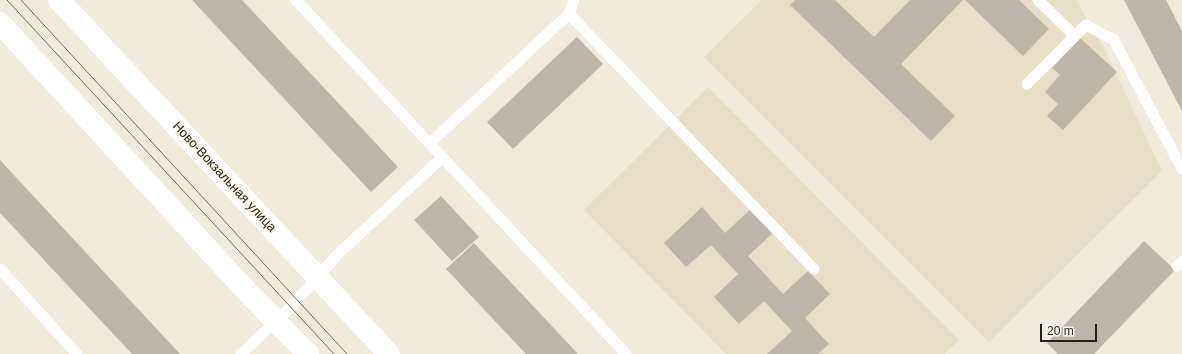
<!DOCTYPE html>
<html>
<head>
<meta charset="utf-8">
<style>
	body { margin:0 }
	#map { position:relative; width:1182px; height:354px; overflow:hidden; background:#f1eadb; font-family:Helvetica,sans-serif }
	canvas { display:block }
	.scale { position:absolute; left:1040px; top:324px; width:57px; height:18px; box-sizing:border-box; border:2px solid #24211c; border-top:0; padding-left:5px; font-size:12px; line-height:14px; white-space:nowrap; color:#24211c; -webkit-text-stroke:3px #fef7e8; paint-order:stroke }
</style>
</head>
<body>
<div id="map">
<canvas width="1182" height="354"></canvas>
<div class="scale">20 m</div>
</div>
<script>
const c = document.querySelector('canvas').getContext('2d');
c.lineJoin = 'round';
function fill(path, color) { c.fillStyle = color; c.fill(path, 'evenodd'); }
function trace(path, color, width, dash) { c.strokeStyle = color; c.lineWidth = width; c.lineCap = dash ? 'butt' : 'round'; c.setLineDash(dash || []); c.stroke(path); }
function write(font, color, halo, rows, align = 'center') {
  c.font = font + ' Helvetica,sans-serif'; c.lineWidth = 4; c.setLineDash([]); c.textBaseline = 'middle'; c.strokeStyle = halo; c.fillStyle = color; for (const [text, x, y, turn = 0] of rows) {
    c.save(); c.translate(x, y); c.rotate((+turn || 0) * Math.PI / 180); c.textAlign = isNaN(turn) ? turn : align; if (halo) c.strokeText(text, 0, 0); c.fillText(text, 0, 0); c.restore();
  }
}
fill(new Path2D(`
	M762 0H1076L1106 52 1162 171 989 342 704 57Z
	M708 87 959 340 944 354H726L584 210Z`), '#e8dec8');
fill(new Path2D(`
	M192 0H242L398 167 371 192Z
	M795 0H835L874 37 910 0H963L901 64 955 116 931 141 790 5Z
	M965 0H1019L1049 29 1023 56Z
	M1124 0H1166L1182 31V111Z
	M577 37 603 64 513 149 487 122Z
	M1080 38 1117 72 1063 130 1047 116 1058 104 1045 92 1060 75 1052 68Z
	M0 160 180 354H132L0 213Z
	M441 196 479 237 452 261 414 220Z
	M702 207 725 233 752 208 774 232 748 256 783 294 808 271 830 294 805 318 829 344 818 354H767L792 331 764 301 739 324 714 297 738 274 711 245 686 267 664 243Z
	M1144 241 1175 270 1094 354H1058L1047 343Z
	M474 243 578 354H526L446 269Z`), '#bfb4a8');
trace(new Path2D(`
	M296 0 626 354
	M1038 0 1075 36
	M569 14 814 269
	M1027 84 1086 25 1114 40 1182 169
	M430 143 569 14 574 0
	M1177 266 1182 261
	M0 269 77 354
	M241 354 290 308 339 253 443 157`), '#fff', 11);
trace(new Path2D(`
	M59 0 389 354
	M0 23 252 297 308 354`), '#fff', 22);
trace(new Path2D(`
	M7 0 334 354
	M21 0 347 354`), '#6e6a61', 1);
write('13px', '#24211c', '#fef7e8', [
	["Ново-Вокзальная улица",224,177,47]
]);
</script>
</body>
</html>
